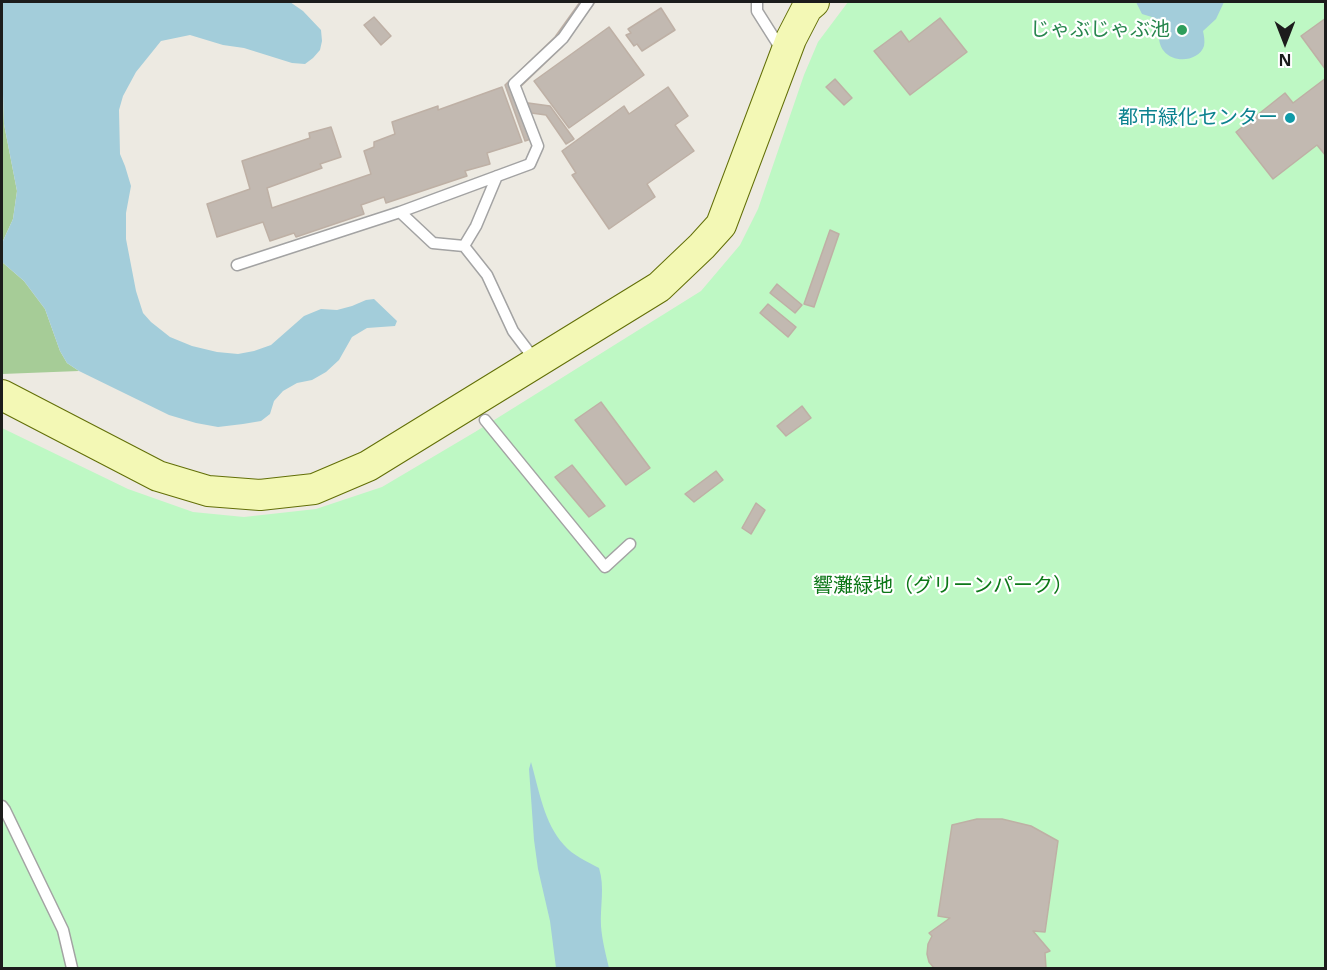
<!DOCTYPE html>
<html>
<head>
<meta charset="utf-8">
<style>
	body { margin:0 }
	#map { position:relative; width:1327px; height:970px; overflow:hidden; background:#edeae2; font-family:"Noto Sans",sans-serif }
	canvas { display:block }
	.frame { position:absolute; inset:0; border:3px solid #1c1c1c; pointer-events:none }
	.north { position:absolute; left:1255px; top:12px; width:60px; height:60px; -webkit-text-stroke:4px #fff; paint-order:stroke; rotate:180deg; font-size:16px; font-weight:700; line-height:24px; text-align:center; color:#1c1c1c }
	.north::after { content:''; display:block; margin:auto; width:21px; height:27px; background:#1c1c1c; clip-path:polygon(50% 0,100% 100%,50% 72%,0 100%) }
</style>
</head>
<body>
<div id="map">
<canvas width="1327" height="970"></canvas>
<div class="frame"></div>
<div class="north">N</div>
</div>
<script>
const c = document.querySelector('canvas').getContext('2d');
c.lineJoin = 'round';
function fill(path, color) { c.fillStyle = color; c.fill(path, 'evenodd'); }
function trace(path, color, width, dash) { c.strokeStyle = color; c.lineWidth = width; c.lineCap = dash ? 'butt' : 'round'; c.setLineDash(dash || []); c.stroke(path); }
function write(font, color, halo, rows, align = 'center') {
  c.font = font + ' "Noto Sans","Noto Sans JP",sans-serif'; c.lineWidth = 4.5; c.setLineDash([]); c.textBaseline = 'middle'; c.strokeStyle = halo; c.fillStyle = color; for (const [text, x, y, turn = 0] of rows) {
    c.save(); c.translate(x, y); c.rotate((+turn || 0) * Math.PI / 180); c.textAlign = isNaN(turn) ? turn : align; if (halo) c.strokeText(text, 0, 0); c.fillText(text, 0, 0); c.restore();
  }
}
fill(new Path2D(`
	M2 65 4 124 17 191 13 219 2 243Z
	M2 262 24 281 45 309 60 351 67 363 79 371 2 374Z`), '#a6cc97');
fill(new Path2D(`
	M848 2H1325V968H2V428L128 489 193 512 244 517 316 509 382 487 475 432 701 291 740 245 758 209 804 75 818 42Z`), '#bef8c4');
fill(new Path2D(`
	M2 2H290L303 11 321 30 322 41 320 50 313 58 305 64 292 63 244 48 223 45 190 35 161 41 136 72 123 96 119 110 120 154 125 166 131 186 126 213V239L136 291 143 313 151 322 170 337 192 346 217 352 238 354 254 351 271 345 304 316 321 309 337 310 352 306 366 300 374 299 397 321 395 326 367 328 352 337 339 360 326 372 312 380 297 383 283 391 274 401 270 414 261 421 243 424 218 427 196 423 169 415 79 371 67 363 60 351 45 309 24 281 2 262V243L13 219 17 191 4 124 2 65Z
	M1136 2H1224L1216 19 1203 31C1204 36 1205 41 1204 46 1197 67 1151 65 1160 26L1155 18 1142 14Z
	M531 762C539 790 544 823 564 845 572 855 588 862 599 868 605 887 600 906 601 926 602 940 606 955 609 968H556L550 921 538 869 534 840 529 769Z`), '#a3cdda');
const building = new Path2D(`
	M580 2H595L562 47 517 90 521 102 550 106 574 139 566 144 546 115 524 112 534 138 525 141 505 85 555 37Z
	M661 8 675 30 642 51 637 44 634 46 626 35 631 33 628 29Z
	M374 17 391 36 381 45 364 25Z
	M940 18 967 52 910 95 874 51 901 31 909 42Z
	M1326 18V70L1301 36Z
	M609 27 644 75 569 128 534 81Z
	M1326 78V156L1317 145 1273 179 1236 132 1285 93 1293 103Z
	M835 79 852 98 844 105 826 87Z
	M502 87 522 142 487 153 490 164 465 171 467 176 386 203 384 197 361 205 364 214 296 237 294 233 270 241 263 222 217 237 207 204 250 189 242 161 310 138 309 133 331 127 341 157 320 164 322 168 267 188 272 208 371 174 364 151 374 147V142L395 134 392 122 438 106V110Z
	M668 87 688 116 675 125 694 151 647 184 655 197 609 229 572 175 576 173 562 151 624 106 629 114Z
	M830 230 839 234 814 307 804 304Z
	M777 284 802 305 795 313 770 293Z
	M768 304 796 327 788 337 760 313Z
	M601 402 650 468 626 485 575 420Z
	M802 406 811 418 786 436 777 426Z
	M572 465 605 506 589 517 555 477Z
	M716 471 723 480 694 502 685 494Z
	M756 503 765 510 751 534 742 528Z
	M977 819H1002L1031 826 1058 841 1045 932 1033 931 1050 951 1045 953 1046 968H934L929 962 927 954 928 944 932 936 929 933 950 918 938 916 952 825Z`);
fill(building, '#c2b9b1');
trace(building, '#beb0a5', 1.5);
const lane = new Path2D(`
	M757 2V11L781 49
	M400 212 530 164 538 146 514 84 563 38 588 2
	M464 246 476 226 497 176
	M237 265 400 212 433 243 464 246 487 275 513 331 535 360
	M485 420 605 567 630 544
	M2 806 5 810 63 930 72 968`);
const secondary = new Path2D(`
	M2 395 158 476 208 491 260 495 314 489 368 466 659 287 702 246 721 225 791 39 807 8 814 2`);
trace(lane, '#a3a3a3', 13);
trace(secondary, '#626f07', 32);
trace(lane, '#fff', 10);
trace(secondary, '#f3f8b5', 30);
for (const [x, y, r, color] of [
	[1182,30,6,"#2e9e5b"],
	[1290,118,6,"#0f9aa8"]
]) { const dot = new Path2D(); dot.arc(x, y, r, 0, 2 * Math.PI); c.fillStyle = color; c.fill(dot); trace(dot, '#fff', 2); }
write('20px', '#27864d', '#fff', [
	["じゃぶじゃぶ池",1170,30]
], 'right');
write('20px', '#0d838f', '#fff', [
	["都市緑化センター",1278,118]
], 'right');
write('20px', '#0d7718', '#fff', [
	["響灘緑地（グリーンパーク）",943,586]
]);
</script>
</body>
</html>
